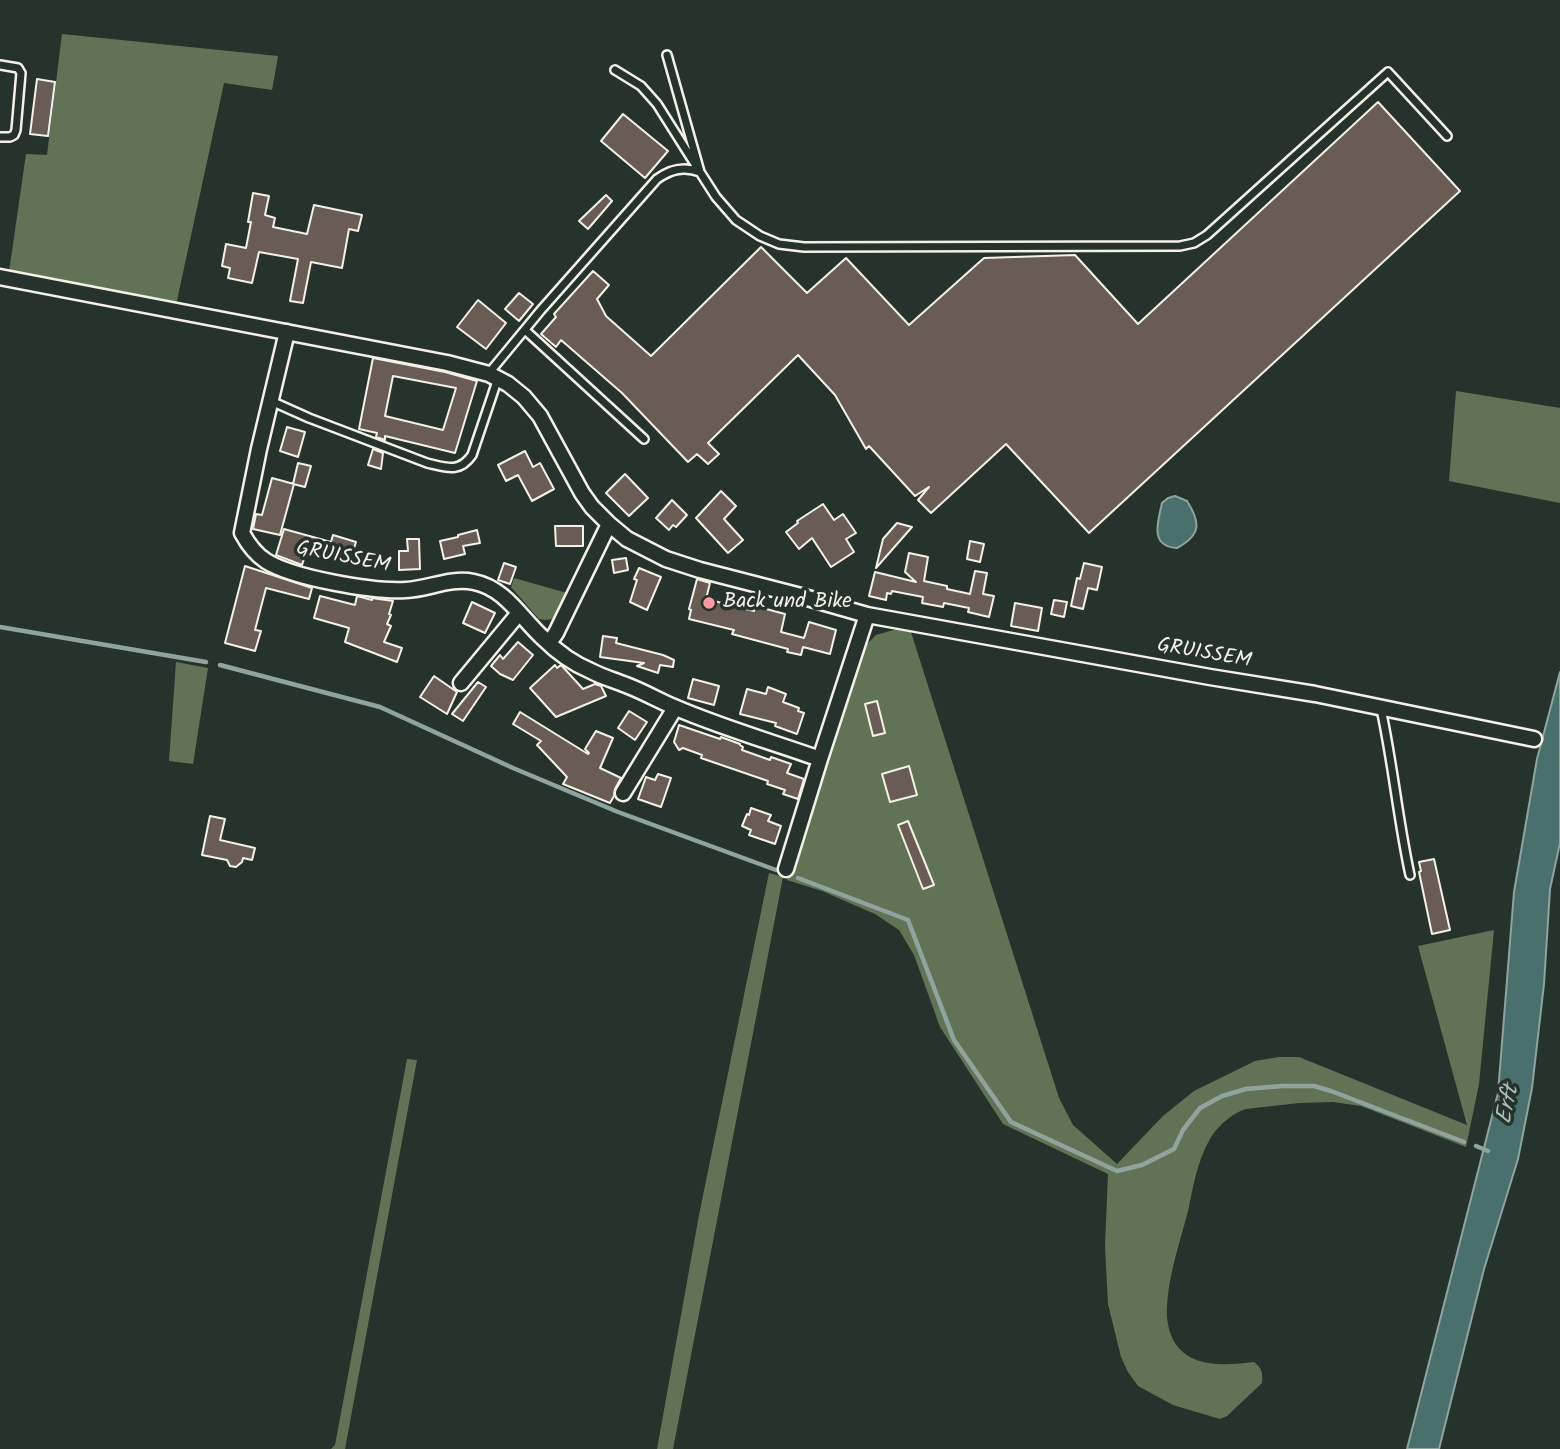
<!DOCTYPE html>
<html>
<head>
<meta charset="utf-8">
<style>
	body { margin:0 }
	canvas { display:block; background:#26332d }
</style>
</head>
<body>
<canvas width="1560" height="1449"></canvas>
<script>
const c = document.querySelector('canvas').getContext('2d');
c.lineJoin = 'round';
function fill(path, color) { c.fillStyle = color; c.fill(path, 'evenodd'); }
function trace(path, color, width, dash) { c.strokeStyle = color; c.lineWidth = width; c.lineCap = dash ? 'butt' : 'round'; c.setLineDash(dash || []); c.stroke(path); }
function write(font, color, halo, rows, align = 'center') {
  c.font = font + ' Kalam,sans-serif'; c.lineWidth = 7; c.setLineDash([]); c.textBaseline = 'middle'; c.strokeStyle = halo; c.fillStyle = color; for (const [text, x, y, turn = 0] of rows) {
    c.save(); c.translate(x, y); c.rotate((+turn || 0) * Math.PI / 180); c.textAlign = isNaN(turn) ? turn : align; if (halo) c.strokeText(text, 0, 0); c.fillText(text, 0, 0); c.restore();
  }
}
fill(new Path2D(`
	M62 34 278 56 272 90 224 83 176 305 9 272 26 154 47 155Z
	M1456 391 1560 408V503L1449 481Z
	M514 578 567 593 554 619 545 620 539 619 511 587Z
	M897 629H910L1059 1098 1073 1125 1117 1164 1163 1116 1194 1091 1255 1061 1279 1057H1299L1467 1125 1418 946 1494 930 1479 1084 1466 1147 1361 1106 1333 1102 1299 1103 1246 1109C1232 1113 1217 1127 1210 1139 1197 1161 1193 1188 1188 1211 1179 1246 1166 1282 1167 1317 1168 1326 1170 1335 1175 1343 1192 1369 1227 1365 1254 1362 1262 1368 1263 1373 1262 1383L1227 1416 1220 1419 1173 1405 1138 1386 1128 1372 1121 1357 1108 1304 1105 1246 1108 1174 1003 1124 940 1027 914 955 899 930 875 914 822 891 787 880 867 644 876 635Z
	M176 662 208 668 193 764 169 761Z
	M769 873 783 877 673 1449H657L699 1215Z
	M407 1059 417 1060 345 1449H331L335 1445Z`), '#617355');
const water = new Path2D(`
	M1175 496 1187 501C1201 523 1201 535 1177 548 1149 546 1158 522 1162 503L1168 498Z
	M1560 672V843L1550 889 1544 984 1532 1088 1518 1159 1484 1269 1439 1449H1407L1498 1093 1514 892 1537 759Z`);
fill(water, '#4a706d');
trace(water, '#8ea49e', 2);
trace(new Path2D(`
	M0 627 206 662
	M220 665 380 707 513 768 618 812 776 870
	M798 878 908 920 954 1040 1011 1122 1117 1171 1142 1165 1174 1149 1183 1130 1200 1108 1222 1096 1246 1089 1282 1086H1314L1331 1091 1464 1142
	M1476 1146 1488 1151`), '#8ea49e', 4.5);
const building = new Path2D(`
	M37 79 55 82 48 136 30 134Z
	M1378 102 1460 191 1089 533 1006 444 931 513 918 500 929 487 915 496 869 446 866 449 835 395 798 355 708 443 719 454 708 464 697 454 688 462 622 393 561 340 556 347 541 334 556 317 554 314 593 271 609 285 597 299 606 316 651 356 761 247 807 293 846 258 909 325 984 258 1075 255 1138 324Z
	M623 114 668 151 645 178 601 141Z
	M253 193 269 196 265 215 275 218 273 227 307 234 314 205 362 215 358 231 349 229 342 268 311 262 303 303 290 301 298 259 259 252 252 283 228 278 230 268 222 266 226 244 246 248 251 222H248Z
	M606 195 612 201 588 229 579 221Z
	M519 293 533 304 519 321 505 309Z
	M478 300 506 323 486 349 457 327Z
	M373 358 445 372 477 381 455 453 385 436V440L376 437 377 433 359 429ZM393 376 456 388 443 430 385 416Z
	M287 427 305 432 298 457 280 451Z
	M373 449 383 453 381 469 368 465Z
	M525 451 533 467 540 463 554 489 532 501 518 475 506 481 498 465Z
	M298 463 311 466 305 487 293 484Z
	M625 474 648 498 629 516 606 493Z
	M272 478 294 484 280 535 253 529 256 514 262 515Z
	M721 491 736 506 724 519 743 540 728 553 696 518Z
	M672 500 687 515 676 527 673 525 669 530 656 518Z
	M823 504 834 520 843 514 856 533 846 539 854 552 831 567 812 538 799 549 786 532 798 523 797 521Z
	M897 523 912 527 876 568 883 539Z
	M555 526H583V546H556Z
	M284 529 331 542 333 535 356 542 349 564 306 552 302 565 276 555Z
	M477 530 480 543 463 546 465 554 444 559 440 541 458 537V535Z
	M407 539H419L420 569 399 570V551H408Z
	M970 541 984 544 980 562 967 559Z
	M909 553 928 557 924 581 947 586V589L970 594 975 571 987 573 983 594 994 596 989 617 968 612 969 608 944 603 943 607 922 603 923 597 892 591 891 594 887 593 886 600 869 596 875 572 916 582 905 572Z
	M626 558 628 570 614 573 612 560Z
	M504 563 516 567 510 584 498 580Z
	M1084 563 1102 567 1097 590 1088 588 1083 609 1071 606 1077 578 1080 579Z
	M245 566 312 588 309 599 266 588 255 630 261 631 255 651 225 643Z
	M639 568 661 577 647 610 630 602 637 580 634 579Z
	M697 579 710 583 706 599 754 611 755 606 785 614 781 632 804 638 809 622 836 630 830 654 803 647 801 655 787 652 788 649 732 634 734 630 689 619 691 610 689 609Z
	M320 596 355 605 357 596 372 600V598L393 601 389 614 391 615 387 624 391 626 384 642 402 648 397 662 345 642 349 628 314 618Z
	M1054 600 1067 602 1064 617 1051 614Z
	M472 602 495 613 485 633 463 623Z
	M1015 603 1042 608 1038 631 1011 626Z
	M603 636 617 638 616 643 663 655 674 660 673 667 660 665 658 673 637 666 644 663 600 657Z
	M518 642 533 655 513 680 500 674 491 666 500 655 503 659Z
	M555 665 557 668 561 665 562 666 583 689 595 684 601 686 606 696 556 717 530 688Z
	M434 676 457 692 447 714 420 697Z
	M693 679 719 686 714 705 688 698Z
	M478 682 486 687 463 721 452 714Z
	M768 687 786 694 783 702 799 708 798 711 804 713 797 734 775 726 776 723 740 714 747 689 766 694Z
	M877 701 885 733 873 736 865 704Z
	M629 711 647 722 635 740 618 728Z
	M520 712 588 754 589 753 585 749 596 731 613 738 600 768 621 778 615 789 614 796 610 803 563 784 567 777 537 745 541 741 513 724Z
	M679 725 720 739 721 737 740 744V745L743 747 742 750 770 760 771 757 791 764 787 773 804 779 798 799 783 794 785 790 767 784 768 781 701 758 702 755 683 748 679 750 674 742Z
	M909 766 917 795 890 802 882 774Z
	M658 774 671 778 661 807 638 799 646 777 655 780Z
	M751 808 771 815 768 821 781 826 775 844 749 835 751 830 742 826 747 814 749 815Z
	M210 816 225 819 220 840 255 848 252 860 243 858 242 862 236 867 230 866 227 860 202 855Z
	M908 821 934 885 923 889 898 825Z
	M1434 859 1450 930 1432 934 1419 872 1421 871 1419 862Z`);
fill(building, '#685c54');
trace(building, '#f4f1e8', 2);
const service = new Path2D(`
	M667 55 700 172 716 197 736 220 760 236 779 244 804 247 1180 246 1194 243 1207 235 1388 72 1447 136
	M0 65 18 68 21 73 16 130 14 135 10 137H0
	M525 330 644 439
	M489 373 541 310 657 179C671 169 684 166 700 172L657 104 641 86 615 70
	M271 401 309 418 427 463C445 467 459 474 472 455L498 378
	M1381 709C1393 764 1398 820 1410 875`);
const minor = new Path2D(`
	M0 277 447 363 489 374 508 384 524 397 540 416 582 493 592 507 609 524 627 539 666 559 700 570 797 595 867 615 1210 677 1315 694 1534 739
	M287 332 259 449 242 533C248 544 255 554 266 561 293 578 373 592 406 590 429 589 450 577 474 582 505 588 521 618 543 638 556 651 574 664 591 671 602 677 614 680 626 685 642 691 658 700 674 707 720 727 772 742 820 759
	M549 643 556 633 609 524
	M461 683 519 613
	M623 793 675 708
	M786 869 820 759 867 615`);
trace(service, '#f4f1e8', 12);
trace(minor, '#f4f1e8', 19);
trace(service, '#26332d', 7);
trace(minor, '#26332d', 14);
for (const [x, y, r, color] of [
	[709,603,7,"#ff9aa2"]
]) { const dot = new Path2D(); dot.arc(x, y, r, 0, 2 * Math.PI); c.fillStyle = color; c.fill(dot); trace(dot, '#26332d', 2.5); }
write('21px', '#f4f1e8', '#26332d', [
	["GRUISSEM",343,559,11],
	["GRUISSEM",1204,655,10]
]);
write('21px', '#f4f1e8', '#26332d', [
	["Back und Bike",723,603]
], 'left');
write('italic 23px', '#b0bdb7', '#26332d', [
	["Erft",1510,1105,-78]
]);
</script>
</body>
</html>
